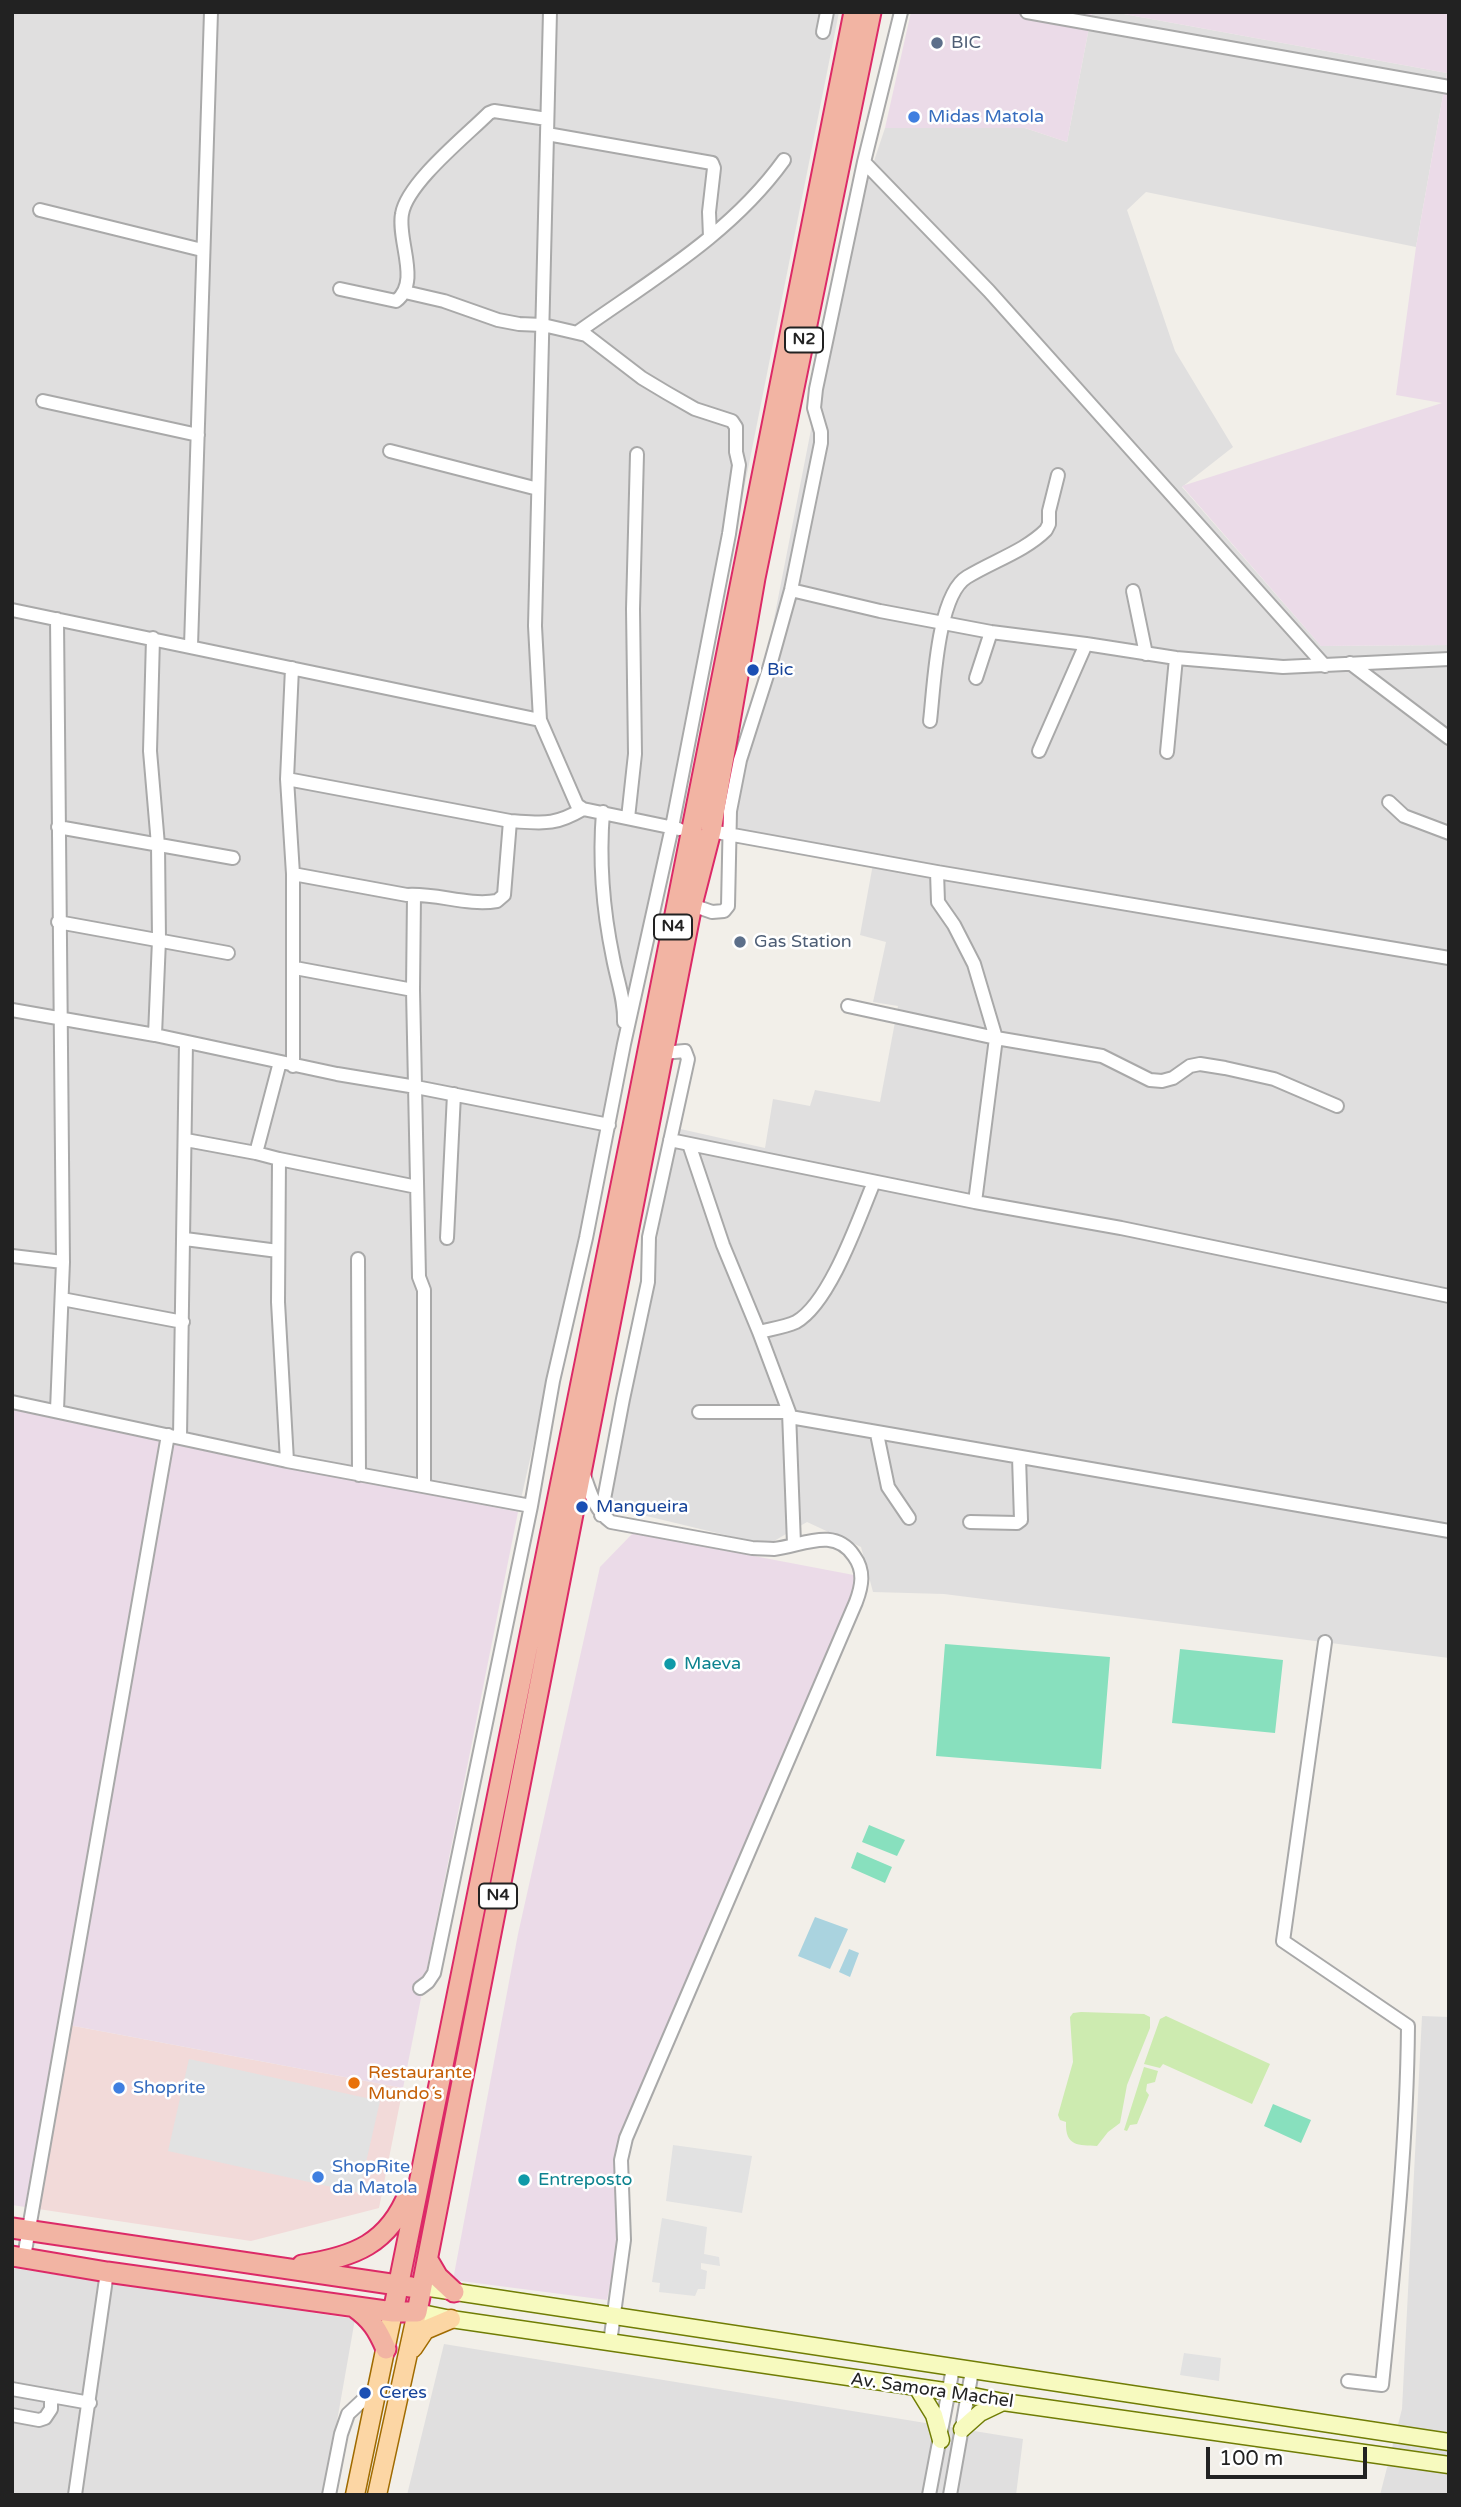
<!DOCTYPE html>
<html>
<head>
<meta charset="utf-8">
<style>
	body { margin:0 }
	#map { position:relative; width:1461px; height:2507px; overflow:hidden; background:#f2efe9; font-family:"Varela Round",sans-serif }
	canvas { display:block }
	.frame { position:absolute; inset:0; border:14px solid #222; pointer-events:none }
	.scale { position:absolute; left:1206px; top:2447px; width:161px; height:32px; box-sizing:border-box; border:4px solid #222; border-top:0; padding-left:9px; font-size:21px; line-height:24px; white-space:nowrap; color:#222; -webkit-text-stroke:5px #fff; paint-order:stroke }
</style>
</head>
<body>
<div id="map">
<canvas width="1461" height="2507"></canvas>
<div class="frame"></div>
<div class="scale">100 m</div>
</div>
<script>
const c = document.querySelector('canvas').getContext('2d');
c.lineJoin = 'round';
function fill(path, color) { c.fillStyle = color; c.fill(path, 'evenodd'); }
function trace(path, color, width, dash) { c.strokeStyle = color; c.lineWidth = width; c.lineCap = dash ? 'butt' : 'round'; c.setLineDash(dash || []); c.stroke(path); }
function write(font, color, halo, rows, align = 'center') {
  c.font = font + ' "Varela Round",sans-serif'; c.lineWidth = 5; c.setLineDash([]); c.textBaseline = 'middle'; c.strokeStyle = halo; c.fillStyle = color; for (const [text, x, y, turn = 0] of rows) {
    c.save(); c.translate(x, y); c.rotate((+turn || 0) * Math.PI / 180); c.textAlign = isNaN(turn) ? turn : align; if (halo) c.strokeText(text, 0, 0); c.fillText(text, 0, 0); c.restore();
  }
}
fill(new Path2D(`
	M12 12H839L696 730 518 1512 12 1412Z
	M1092 12H1113L1447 73 1416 247 1146 192 1127 210 1175 351 1233 447 1182 487 1321 646 1449 645V1658L944 1594 873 1592 861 1547 807 1522 774 1541 746 1540 605 1506 651 1275 676 1128 765 1148 773 1099 810 1106 815 1090 880 1102 898 1006 873 1002 886 942 860 935 873 864 731 839 816 404 861 200 885 128H1025L1067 142Z
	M1422 2016 1449 2017V2495H1380L1402 2409Z
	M12 2268 355 2319 324 2495H12Z
	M444 2344 1023 2439 1016 2495H407Z`), '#e0dfdf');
fill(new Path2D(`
	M58 2023 403 2088 379 2208 251 2241 25 2207Z`), '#f2dad9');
fill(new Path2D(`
	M911 12H1092L1067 142 1025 128H885Z
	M1113 12H1449V645L1321 646 1182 486 1442 403 1396 395 1416 247 1447 73Z
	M12 1409 518 1512 403 2088 58 2023 25 2207 12 2205Z
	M633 1533 859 1576 615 2151 622 2228 607 2300 453 2280 518 1934 600 1567Z`), '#ebdbe8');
fill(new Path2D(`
	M1081 2012 1144 2014 1150 2017V2028L1127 2085 1120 2123 1108 2132 1097 2146C1079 2145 1065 2147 1066 2122L1060 2120 1058 2115 1073 2062 1070 2017 1073 2013Z
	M1166 2016 1270 2064 1252 2104 1163 2064 1160 2068 1144 2064 1160 2019Z
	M1144 2067 1158 2071 1155 2082 1147 2084 1146 2091 1149 2095 1137 2124 1130 2125 1127 2131 1124 2130Z`), '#cdebb0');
fill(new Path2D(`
	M945 1644 1110 1657 1101 1769 936 1756Z
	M1180 1649 1283 1660 1275 1733 1172 1723Z
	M869 1825 905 1840 897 1856 862 1842Z
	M857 1852 892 1867 885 1883 851 1868Z
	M1273 2104 1311 2120 1301 2143 1264 2126Z`), '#88e0be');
fill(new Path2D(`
	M189 2059 380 2101 359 2193 168 2151Z
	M673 2145 752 2156 742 2213 666 2201Z
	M662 2218 707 2227 704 2254 719 2257 720 2266 701 2263V2269L707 2271 705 2289H698L695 2296 659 2292 660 2283 652 2282Z
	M1184 2353 1221 2358 1219 2381 1180 2375Z`), '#e2e2e2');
fill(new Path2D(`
	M815 1917 848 1929 830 1969 798 1956Z
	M849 1949 859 1953 850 1977 839 1972Z`), '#aad3df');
const minor = new Path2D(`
	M550 12 535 626 540 720 577 805 583 809 679 829
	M1027 12 1449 87
	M823 32 827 12
	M547 134 712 163 714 168 709 212 710 237
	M864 162 989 291 1325 666
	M40 210 202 250
	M340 289 396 301C421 282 397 241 402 214 407 183 466 136 489 113L494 111 547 119
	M405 292 444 301 498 320 519 324 543 325 586 335 642 378 667 393 695 409 732 421 736 427V452L739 465 729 534 672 827 624 1044 586 1238 553 1381 531 1506 434 1973 428 1982 420 1988
	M578 332C651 280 731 234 784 160
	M43 401 198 435
	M390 451 538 489
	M791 590 880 611 991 632 1086 644 1176 658 1283 667 1449 659
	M1133 591 1146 654
	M12 610 540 720
	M57 619 63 1262 57 1410
	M153 638 150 751 158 845 159 940 155 1035
	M191 646 211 12
	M1350 663 1449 738
	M292 668 287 779 293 874V1066
	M976 678 991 632
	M930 721C934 688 937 595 967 577 993 561 1025 551 1046 530L1049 524V511L1058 475
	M1039 751 1086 644
	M1167 752 1176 658
	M287 779 510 821C543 823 554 826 583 809
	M1389 802 1404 816 1449 833
	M603 812C599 861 603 910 613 958 617 980 625 1000 624 1022
	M628 818 635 754 633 609 637 454
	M58 827 233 858
	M711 831 937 872 1449 958
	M937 872 938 902 954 925 974 964 996 1038 975 1202
	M293 874 407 895C437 893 467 906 497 901L504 895 510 821
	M414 895 413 990 419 1277 424 1290V1485
	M692 905 712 912 724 911 728 906 730 811 740 760 769 669 791 590 821 443V432L814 408 816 389 864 162 901 12
	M58 922 228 953
	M295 968 413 990
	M848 1006 996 1038 1102 1056 1150 1080 1162 1081 1173 1078 1190 1066 1200 1064 1225 1068 1274 1079 1337 1106
	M12 1010 155 1035 337 1074 416 1087 609 1125
	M280 1062 256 1153 279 1159 278 1302 287 1461
	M186 1140 256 1153
	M670 1140 975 1202 1121 1228 1449 1296
	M689 1144 723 1245 759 1332 789 1412 794 1544
	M279 1159 417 1187
	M447 1238 454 1094
	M185 1239 278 1251
	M12 1256 63 1262
	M358 1259 359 1475
	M62 1299 183 1322
	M759 1332C771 1329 785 1327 796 1322 830 1303 859 1218 874 1182
	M12 1402 287 1461 531 1506
	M699 1412H789
	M790 1417 1449 1531
	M877 1434 888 1487 909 1518
	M180 1437 186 1042
	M583 1472C590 1492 594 1509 611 1522L752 1548C760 1548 767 1549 774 1549 802 1546 834 1526 854 1556 865 1571 862 1586 856 1602L626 2138 621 2160 624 2240 610 2343
	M601 1515 623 1399 648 1282 649 1237 688 1059 685 1051 663 1053
	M970 1522 1017 1523 1021 1520 1019 1457
	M1325 1642 1283 1941 1408 2026C1407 2146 1394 2266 1382 2385L1348 2381
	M24 2257 168 1435
	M12 2389 90 2403
	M12 2415 39 2420 45 2418 51 2409V2396
	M75 2495 107 2272
	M329 2495 341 2434 348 2414 379 2385
	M929 2495 953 2368
	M950 2495 972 2371`);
const secondary = new Path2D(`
	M423 2287 1449 2442
	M417 2312 451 2319 958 2393 1003 2402 1449 2465
	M918 2389 934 2415 941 2440
	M962 2429 980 2413 1003 2402`);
const primary = new Path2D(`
	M413 2348 425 2330 451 2319
	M355 2495 393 2312
	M377 2495 417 2312`);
const trunk = new Path2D(`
	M12 2228 411 2287
	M12 2256 107 2272 393 2312H417L692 905 711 831 755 578 871 12
	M428 2260 438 2277 454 2292
	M302 2265C354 2257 389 2244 409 2192
	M354 2307C371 2319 378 2330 386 2349
	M393 2312 633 1126 854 12`);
trace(minor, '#a9a9a9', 16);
trace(secondary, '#707d05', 19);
trace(primary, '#a06b00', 21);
trace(trunk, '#dc2a67', 23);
trace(minor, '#fff', 12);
trace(secondary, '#f7fabf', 16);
trace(primary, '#fcd6a4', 18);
trace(trunk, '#f2b4a3', 19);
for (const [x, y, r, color] of [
	[937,43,7,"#5c6f8a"],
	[914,117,7,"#3f7fe0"],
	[753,670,7,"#1a4fb4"],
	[740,942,7,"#5c6f8a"],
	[582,1507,7,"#1a4fb4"],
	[670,1664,7,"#0f9aa8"],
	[354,2083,7,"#e8710a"],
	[119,2088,7,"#3f7fe0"],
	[318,2177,7,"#3f7fe0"],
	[524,2180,7,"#0f9aa8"],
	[365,2393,7,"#1a4fb4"]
]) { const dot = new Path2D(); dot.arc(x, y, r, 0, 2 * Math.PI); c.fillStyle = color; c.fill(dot); trace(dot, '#fff', 2.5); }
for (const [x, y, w] of [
	[804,340,38],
	[673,927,38],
	[498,1896,38]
]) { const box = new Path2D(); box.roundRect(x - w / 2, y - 12.5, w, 25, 5); c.fillStyle = '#fff'; c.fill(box); trace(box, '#222', 2); }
write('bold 16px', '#222', null, [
	["N2",804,340],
	["N4",673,927],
	["N4",498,1896]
]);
write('18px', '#4e5e75', '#fff', [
	["BIC",951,43],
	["Gas Station",754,942]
], 'left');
write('18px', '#366cbe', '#fff', [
	["Midas Matola",928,117],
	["Shoprite",133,2088],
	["ShopRite",332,2167],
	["da Matola",332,2188]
], 'left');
write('18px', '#164399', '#fff', [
	["Bic",767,670],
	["Mangueira",596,1507],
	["Ceres",379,2393]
], 'left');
write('18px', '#0d838f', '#fff', [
	["Maeva",684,1664],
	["Entreposto",538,2180]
], 'left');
write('18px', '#c56008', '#fff', [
	["Restaurante",368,2073],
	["Mundo´s",368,2094]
], 'left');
write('18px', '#222', '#fff', [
	["Av. Samora Machel",932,2391,8]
]);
</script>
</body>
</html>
